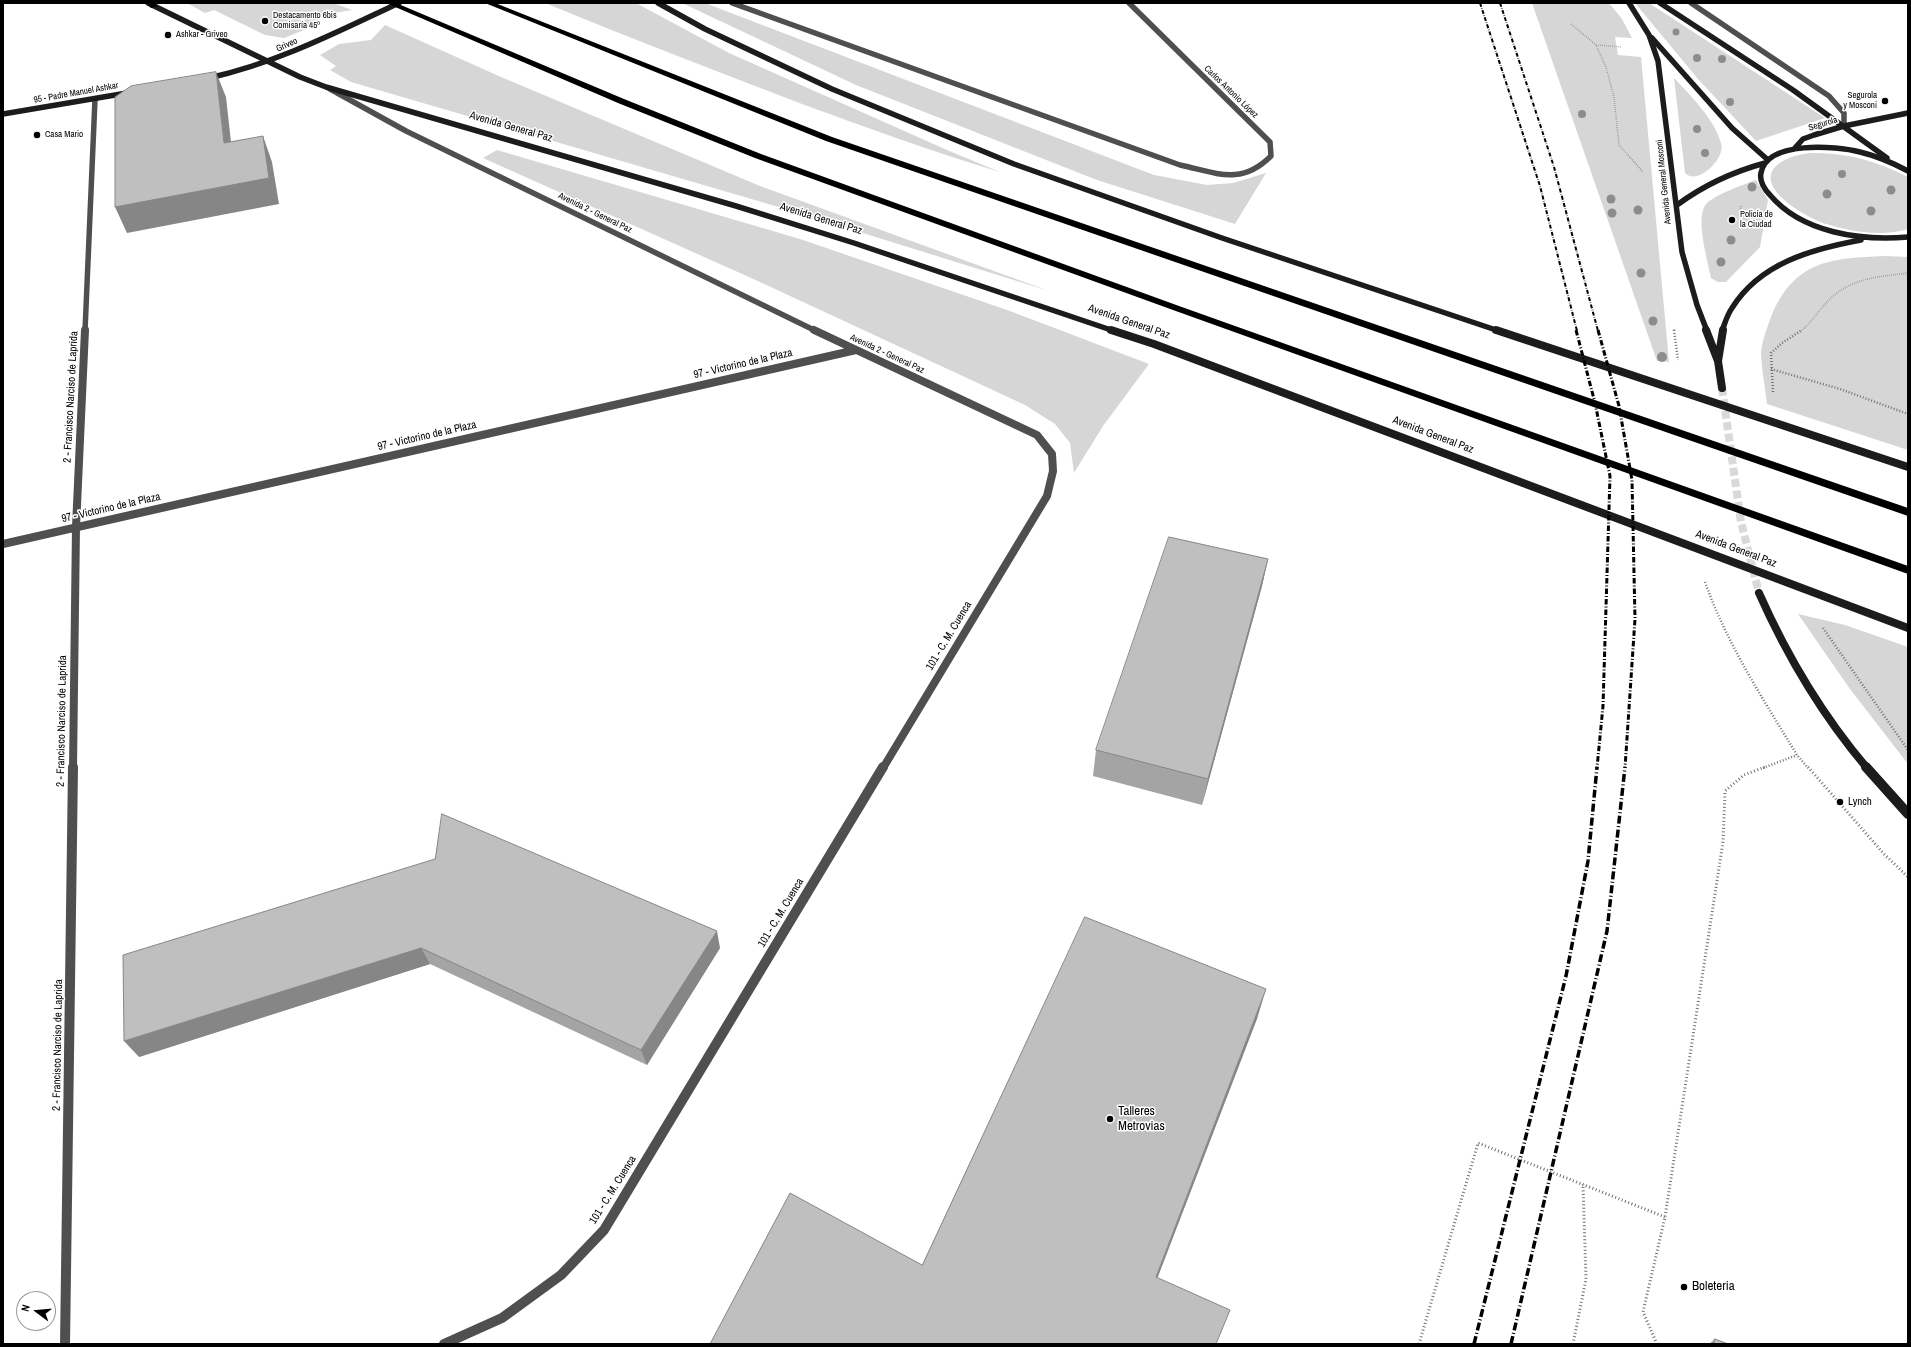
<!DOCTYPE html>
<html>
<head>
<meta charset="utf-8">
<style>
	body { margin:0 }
	#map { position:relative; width:1911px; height:1347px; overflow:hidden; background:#fff; font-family:"Archivo Narrow",sans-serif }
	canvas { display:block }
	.frame { position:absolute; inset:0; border:4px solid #000; pointer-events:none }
	.north { position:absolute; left:16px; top:1291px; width:40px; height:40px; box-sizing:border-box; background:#fff; border:1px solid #999; border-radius:50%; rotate:286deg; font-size:11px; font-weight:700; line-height:16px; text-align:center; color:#000 }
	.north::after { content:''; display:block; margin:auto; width:14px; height:18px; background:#000; clip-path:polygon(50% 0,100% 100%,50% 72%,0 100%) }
</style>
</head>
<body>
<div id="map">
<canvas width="1911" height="1347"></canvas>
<div class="frame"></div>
<div class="north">N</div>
</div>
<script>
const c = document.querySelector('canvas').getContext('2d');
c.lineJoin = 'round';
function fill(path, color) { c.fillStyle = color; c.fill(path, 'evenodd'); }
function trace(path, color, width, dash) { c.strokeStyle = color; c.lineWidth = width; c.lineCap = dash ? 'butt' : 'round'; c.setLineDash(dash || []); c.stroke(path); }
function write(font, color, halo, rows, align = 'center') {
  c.font = font + ' "Archivo Narrow",sans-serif'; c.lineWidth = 3; c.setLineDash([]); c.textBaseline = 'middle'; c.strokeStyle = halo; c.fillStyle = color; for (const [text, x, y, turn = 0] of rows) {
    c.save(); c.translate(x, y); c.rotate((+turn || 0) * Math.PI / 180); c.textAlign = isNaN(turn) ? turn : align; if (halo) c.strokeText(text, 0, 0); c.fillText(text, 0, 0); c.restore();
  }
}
fill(new Path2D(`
	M187 3H333L352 10 322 15 314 26 284 38 265 35 214 10 205 13Z
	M545 3H636L729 53 947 150 1000 172C933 152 868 128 802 104 716 71 630 38 545 3Z
	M682 3H705L1154 175 1207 185 1233 183 1266 173 1235 224 1097 180 856 85Z
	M1532 3H1609L1622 19 1632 38 1615 37 1618 55 1641 57 1669 362 1657 361Z
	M1635 3H1649L1825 118 1756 141 1698 79Z
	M385 25 501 77 760 186 1049 291 789 210 351 82 330 70 336 66 320 55 339 44 371 40Z
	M1674 78C1690 95 1715 120 1721 143 1726 159 1697 186 1685 173Z
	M497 150 800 239 1010 311 1149 364 1103 426 1074 473 1070 443 1055 424 1025 405 760 282 483 158Z
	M1810 153C1848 153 1874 160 1908 177V229C1883 237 1851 232 1826 224 1802 216 1740 179 1789 158 1796 155 1804 154 1810 153Z
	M1756 180 1768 200 1760 247 1726 282H1718L1711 278C1708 261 1694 216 1707 203 1717 194 1743 185 1756 180Z
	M1885 256 1908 257V450L1767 404C1765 388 1762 371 1761 355 1761 343 1767 328 1771 317 1794 261 1830 258 1885 256Z
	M1798 614 1845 625 1908 647V764L1850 689Z`), '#d6d6d6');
trace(new Path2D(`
	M1722 388 1741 522 1759 593`), '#d9d9d9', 8, [8, 3.5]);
trace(new Path2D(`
	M1571 24 1596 45 1606 67 1614 97 1619 145 1643 172
	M1596 45 1622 47
	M1741 206 1740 210 1746 212
	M1674 329V331
	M1801 331C1813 321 1821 307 1832 297 1853 278 1882 276 1908 273`), '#717171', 1.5, [0.5, 1.5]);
trace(new Path2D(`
	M1674 330 1678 360
	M1771 369 1840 389 1908 414
	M1773 392 1771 353 1782 343 1802 330
	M1705 582C1727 644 1763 699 1797 755L1808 768
	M1823 628 1908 750
	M1763 768 1797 755`), '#717171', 2.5, [1, 2]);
trace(new Path2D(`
	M1808 767 1884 854 1908 877
	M1419 1344 1478 1143 1665 1217
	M1573 1344 1586 1279 1583 1184
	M1657 1344 1643 1312 1665 1217 1723 842 1725 791 1744 775 1765 767`), '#717171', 3, [1, 2.5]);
trace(new Path2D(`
	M732 3 1180 165C1217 173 1241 186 1271 156L1270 142 1129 3
	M1691 3 1829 96 1844 113V126
	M330 89 406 131 816 331
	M85 331 95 99`), '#4f4f4f', 5.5);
trace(new Path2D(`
	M814 330 1037 435 1052 454 1053 471 1047 496 883 768
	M3 544 856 350
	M73 768 76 527 85 330`), '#4f4f4f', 8);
trace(new Path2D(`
	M65 1344 73 767
	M444 1344 502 1318 561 1275 604 1230 883 767`), '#4f4f4f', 10);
trace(new Path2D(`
	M148 3 300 77 326 87 736 206 854 243 1114 331
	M658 3 705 29 832 89 1014 164 1222 238 1499 331
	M1629 3 1649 35 1658 61 1682 252 1697 305 1707 331
	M1660 3 1793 90 1887 158
	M1652 38 1732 128 1768 160
	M209 78C277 63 337 32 399 3
	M3 114 127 93
	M1794 149 1803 139 1814 135 1844 126 1908 113
	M1908 171C1893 163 1877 156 1860 152 1836 146 1767 140 1761 173 1759 181 1765 190 1770 195 1802 233 1861 241 1908 237
	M1677 205C1704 185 1732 172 1765 163
	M1722 331C1725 323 1727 315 1732 308 1760 263 1812 249 1861 240`), '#1c1c1c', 5.5);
trace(new Path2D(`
	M1111 330 1154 344 1908 628
	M1496 330 1908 467
	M1706 330 1718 361
	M1722 388 1718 361 1723 330
	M1759 593C1787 656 1822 715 1867 768`), '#1c1c1c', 8);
trace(new Path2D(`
	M1866 767 1908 814`), '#1c1c1c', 10);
fill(new Path2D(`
	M147 3H155L158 6 151 8Z
	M386 3H396L624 99 761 154 1179 306 1908 566V574L1173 310 755 158 618 103Z
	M485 3H495L832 137 1908 508V516L826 141Z`), '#000');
trace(new Path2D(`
	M1480 3 1540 186 1577 331
	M1500 3 1554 167 1598 331`), '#000', 2, [4, 1.5, 0.5, 1.5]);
trace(new Path2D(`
	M1576 330 1595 403 1610 476 1603 706 1597 768
	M1598 330 1619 406 1632 480 1635 619 1625 768`), '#000', 3, [5.5, 2, 1, 2]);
trace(new Path2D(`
	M1474 1344 1566 976 1588 861 1597 767
	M1511 1344 1607 931 1625 767`), '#000', 3.5, [8, 2.5, 1, 2.5]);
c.fillStyle = '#8c8c8c';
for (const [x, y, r] of [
	[1676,32,3.5],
	[1697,58,4],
	[1722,59,4],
	[1730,102,4],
	[1582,114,4],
	[1697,129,4],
	[1705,153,4],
	[1842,174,4],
	[1752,187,4.5],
	[1891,190,4.5],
	[1827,194,4.5],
	[1611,199,4.5],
	[1638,210,4.5],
	[1871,211,4.5],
	[1612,213,4.5],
	[1731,240,4.5],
	[1721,262,4.5],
	[1641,273,4.5],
	[1653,321,4.5],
	[1662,357,5]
]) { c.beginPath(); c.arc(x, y, r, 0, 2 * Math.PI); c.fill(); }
fill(new Path2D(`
	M1268 559 1262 586 1202 805 1093 776 1096 750Z
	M435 859 720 948 647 1065 430 964 139 1057Z
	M1715 1339 1728 1344H1709Z`), '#a4a4a4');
fill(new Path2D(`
	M216 72 226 97 234 169 224 143Z
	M263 136 272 162 279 204 127 233 115 207Z
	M1268 559 1262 586 1202 805 1208 779Z
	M717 931 720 948 647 1065 641 1050Z
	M421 948 430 964 139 1057 124 1041Z
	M1266 989 1257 1019 1149 1300 1156 1277Z`), '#868686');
const building = new Path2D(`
	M216 72 224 143 263 136 269 178 115 207V97L131 86Z
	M1169 537 1268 559 1208 779 1096 750Z
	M442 814 717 931 641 1050 421 948 124 1041 123 955 435 859Z
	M1085 917 1266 989 1156 1277 1230 1310 1216 1344H710L790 1193 922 1265Z
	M1715 1339 1728 1344H1714Z`);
fill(building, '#bfbfbf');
trace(building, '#868686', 1);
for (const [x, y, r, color] of [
	[265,21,4,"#000"],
	[168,35,4,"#000"],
	[1885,101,4,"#000"],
	[37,135,4,"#000"],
	[1732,220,4,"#000"],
	[1840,802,4,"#000"],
	[1110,1119,4,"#000"],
	[1684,1287,4,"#000"]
]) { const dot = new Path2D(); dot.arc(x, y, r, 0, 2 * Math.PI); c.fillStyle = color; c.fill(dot); trace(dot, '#fff', 1.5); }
write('9px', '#000', '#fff', [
	["Destacamento 6bis",273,16],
	["Comisaría 45º",273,26],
	["Ashkar - Griveo",176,35],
	["Segurola",1877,96,"right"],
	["y Mosconi",1877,106,"right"],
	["Casa Mario",45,135],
	["Policía de",1740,215],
	["la Ciudad",1740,225]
], 'left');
write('9px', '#000', '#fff', [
	["Griveo",287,45,-24],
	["Carlos Antonio López",1231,92,44],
	["95 - Padre Manuel Ashkar",76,93,-10],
	["Segurola",1823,124,-17],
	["Avenida General Mosconi",1664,182,-96],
	["Avenida 2 - General Paz",595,213,26],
	["Avenida 2 - General Paz",887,354,25]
]);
write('11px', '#000', '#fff', [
	["Avenida General Paz",511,127,16],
	["Avenida General Paz",821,219,17],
	["Avenida General Paz",1129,322,19],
	["97 - Victorino de la Plaza",743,364,-13],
	["2 - Francisco Narciso de Laprida",71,397,-87],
	["Avenida General Paz",1433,435,21],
	["97 - Victorino de la Plaza",427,436,-13],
	["97 - Victorino de la Plaza",111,508,-13],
	["Avenida General Paz",1736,549,21],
	["101 - C. M. Cuenca",949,636,-59],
	["2 - Francisco Narciso de Laprida",62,721,-89],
	["101 - C. M. Cuenca",781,913,-59],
	["2 - Francisco Narciso de Laprida",58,1045,-89],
	["101 - C. M. Cuenca",613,1190,-58]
]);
write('11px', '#000', '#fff', [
	["Lynch",1848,802]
], 'left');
write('13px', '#000', '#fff', [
	["Talleres",1118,1112],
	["Metrovias",1118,1127],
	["Boleteria",1692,1287]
], 'left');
</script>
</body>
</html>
